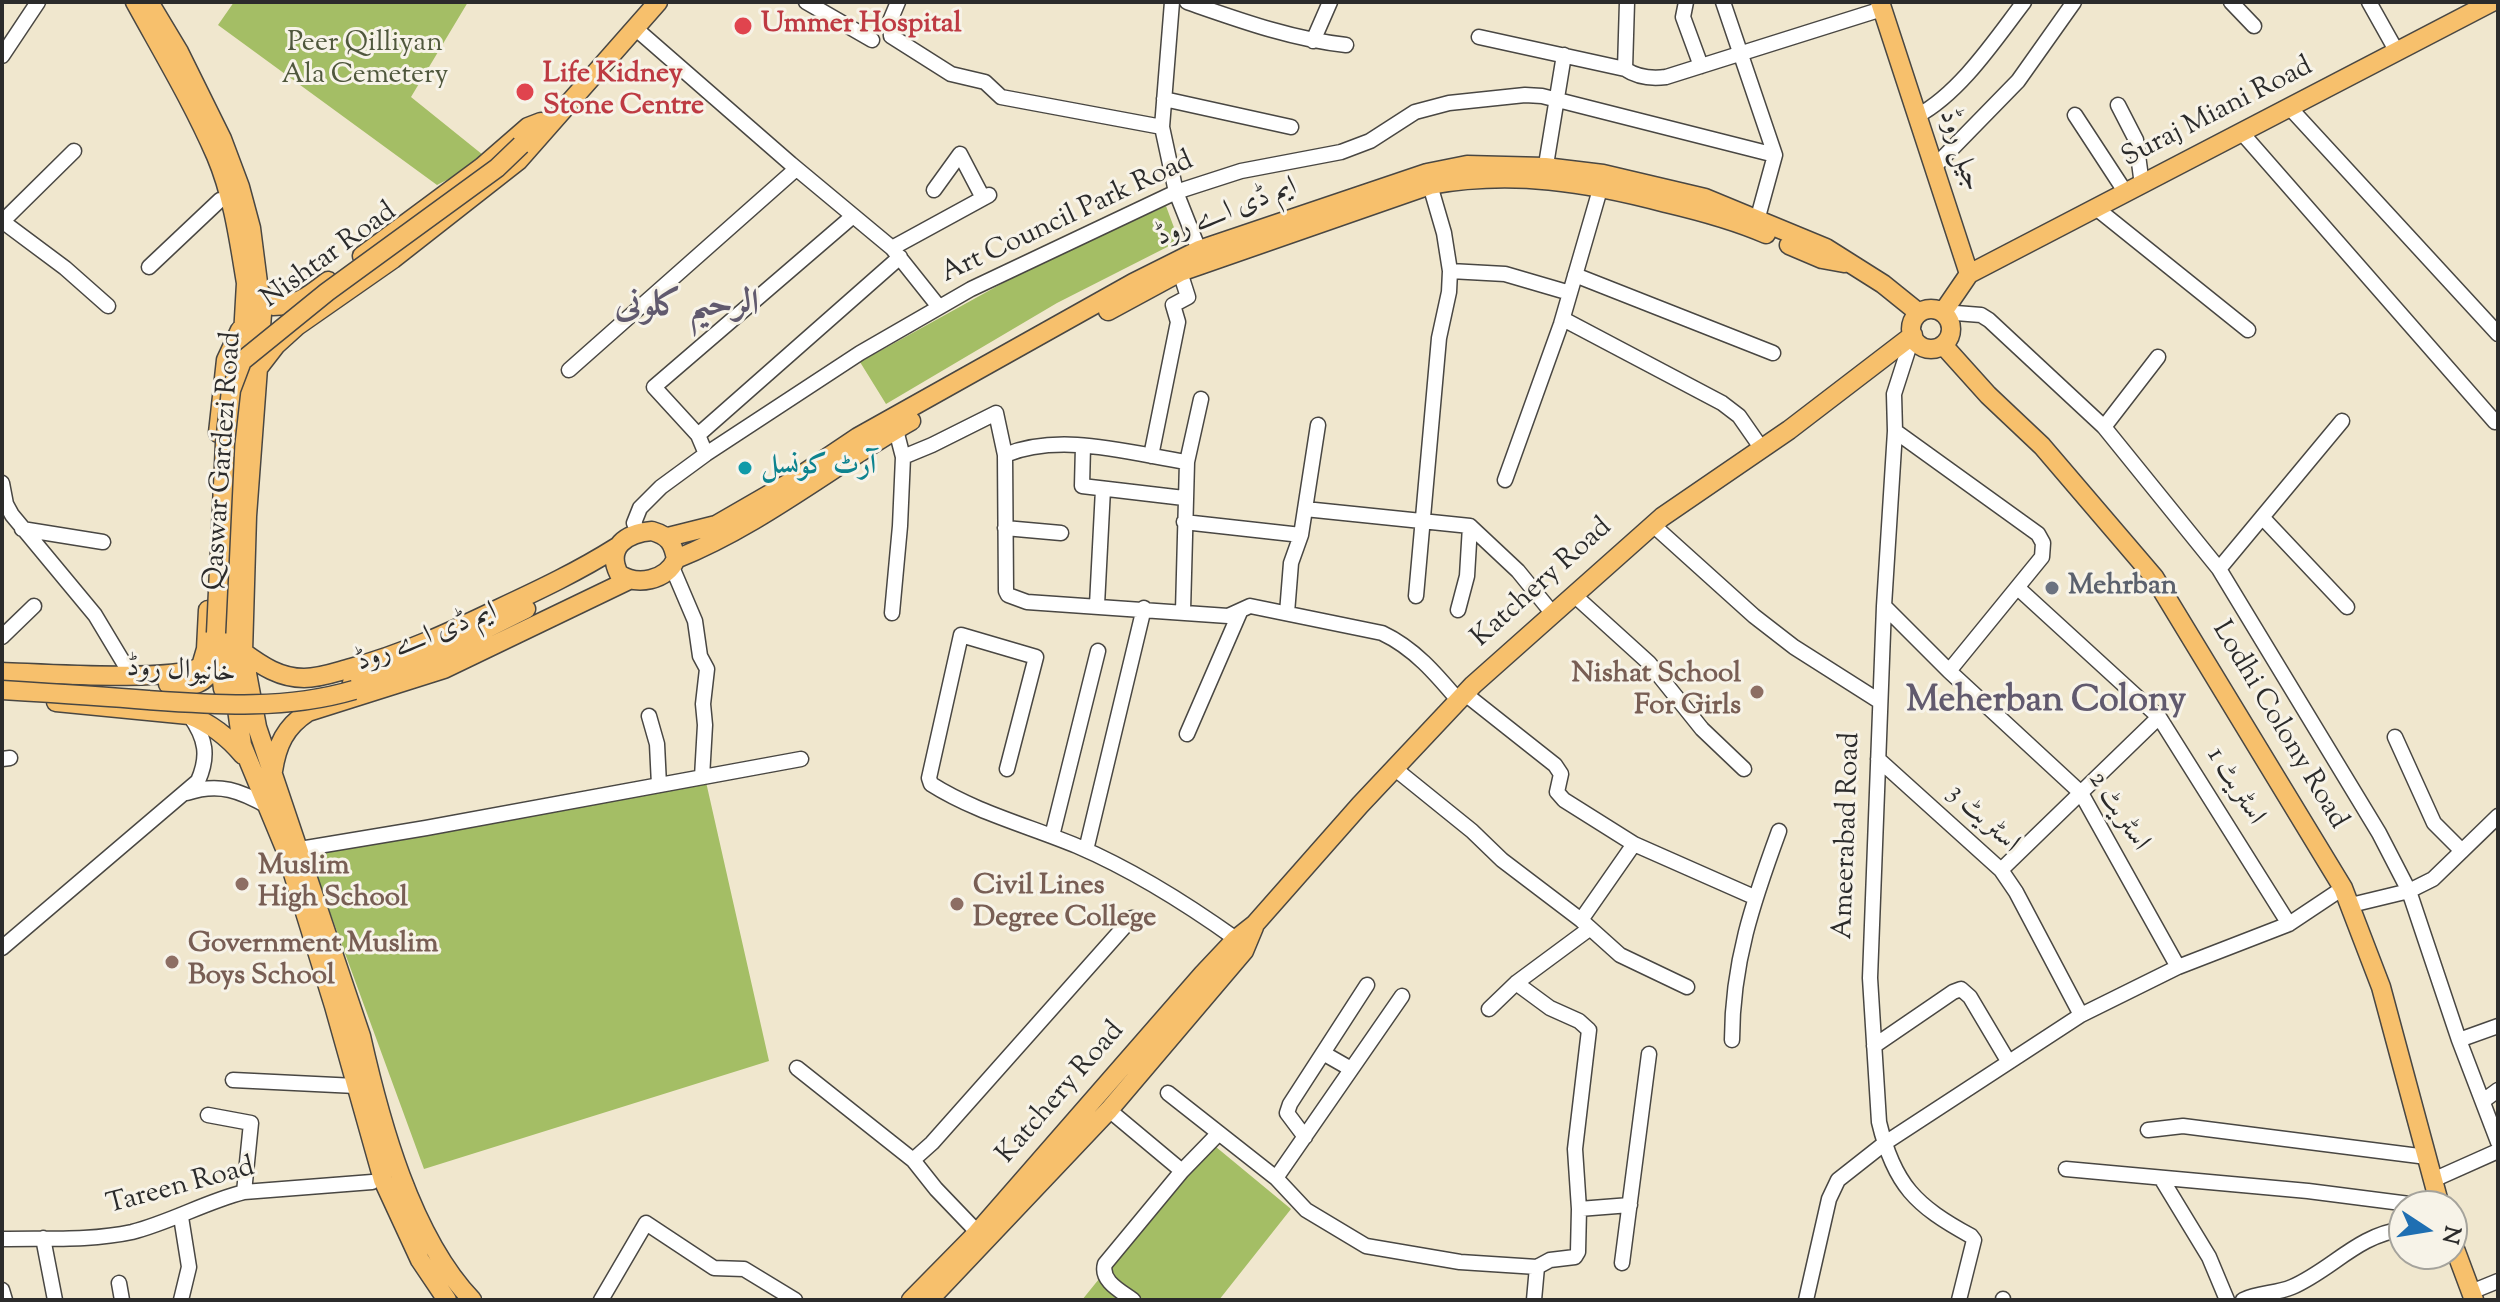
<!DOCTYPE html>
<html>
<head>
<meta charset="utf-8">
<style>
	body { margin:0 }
	#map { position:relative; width:2500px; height:1302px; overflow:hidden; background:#f0e7ce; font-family:"Sorts Mill Goudy",serif }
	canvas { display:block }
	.frame { position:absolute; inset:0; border:4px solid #2b2b2b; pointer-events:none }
	.north { position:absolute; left:2388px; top:1190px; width:80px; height:80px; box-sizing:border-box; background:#f7f3e8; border:2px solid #a5a39c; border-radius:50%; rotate:102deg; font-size:22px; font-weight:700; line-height:32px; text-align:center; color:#2b2b2b }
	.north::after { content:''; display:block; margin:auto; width:28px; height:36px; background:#1f6fb2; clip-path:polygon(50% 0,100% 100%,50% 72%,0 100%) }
</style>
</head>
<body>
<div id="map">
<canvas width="2500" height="1302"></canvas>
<div class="frame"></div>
<div class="north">N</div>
</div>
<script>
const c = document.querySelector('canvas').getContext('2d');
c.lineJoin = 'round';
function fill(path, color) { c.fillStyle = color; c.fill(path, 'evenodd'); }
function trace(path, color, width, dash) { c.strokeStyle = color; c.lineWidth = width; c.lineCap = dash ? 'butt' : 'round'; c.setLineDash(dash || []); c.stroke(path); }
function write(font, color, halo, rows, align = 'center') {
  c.font = font + ' "Sorts Mill Goudy",Amiri,serif'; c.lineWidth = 6; c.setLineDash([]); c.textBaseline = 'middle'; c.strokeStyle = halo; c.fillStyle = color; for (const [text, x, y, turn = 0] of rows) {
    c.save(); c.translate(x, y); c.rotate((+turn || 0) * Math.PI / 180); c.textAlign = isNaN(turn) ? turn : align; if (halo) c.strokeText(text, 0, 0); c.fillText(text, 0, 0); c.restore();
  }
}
fill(new Path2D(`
	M234 2H468L411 97 488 159 437 185 218 25Z
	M1166 206 1179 241 1057 303 886 404 860 362 1039 263Z
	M704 773 769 1061 424 1169 309 855Z
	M1210 1142 1291 1209 1219 1300H1082Z`), '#a4be65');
const minor = new Path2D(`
	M806 2 872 40
	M898 2 890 21 891 36 951 74 985 82 1001 97 1162 127
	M1172 2 1162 127 1176 192 1199 250
	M1187 2C1239 20 1291 39 1346 45
	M1627 2 1625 69C1637 77 1651 79 1666 77L1882 9
	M1686 2 1683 17 1701 66
	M1723 2 1775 155 1758 217
	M2231 2 2254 26
	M2369 2 2397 52
	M635 28 791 164 892 248 939 307
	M1479 37 1625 69
	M1313 41 1330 2
	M2 56 38 2
	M1164 99 1291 127
	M2118 105 2136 140 2142 185
	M2290 108 2498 334
	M2075 115 2126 193
	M1917 116C1960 93 1995 40 2024 2
	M2242 133 2495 422
	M1935 166 2018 81 2074 2
	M1544 177 1564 55
	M934 190 960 154 983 198
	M2096 208 2248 330
	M2 221 65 268 108 306
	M3 221 74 151
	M892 248 989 195
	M149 267 220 200
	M1450 271 1505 274 1570 293
	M1575 275 1773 353
	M1943 312 1981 315 1989 320 2104 427 2219 569 2379 833 2409 891 2459 1040 2498 1142
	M1563 319 1722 403 1739 416 1762 449
	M1913 335 1894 394 1895 431 1884 606 1870 978 1879 1122C1894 1185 1916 1206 1971 1236L1974 1240 1959 1300
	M569 370 796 169
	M2104 427 2158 357
	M1895 431 2038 534 2043 543 2042 557 1949 671
	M698 435 900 257
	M1083 446 1082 486 1184 498
	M706 454 698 435 654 387 853 216
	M1005 455C1061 432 1129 453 1187 462
	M1151 456 1178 322 1173 305 1188 297 1180 272
	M903 457 932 445 996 413 1005 455 1006 591 1008 595 1027 602 1228 616 1250 606 1382 633C1414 648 1436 674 1458 700
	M1505 480 1561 324 1601 186
	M2 483 6 504 12 515 95 615 131 675
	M1305 509 1470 526 1518 571 1553 614
	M2262 517 2347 607
	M1184 522 1301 535
	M1653 525 1754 616 1794 647 1879 701
	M1005 528 1061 533
	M22 529 103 542
	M639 532 634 523 640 508 661 487 706 454 860 353 971 289 1176 192 1241 171 1341 152 1370 141 1415 112 1449 103 1525 95 1542 96 1775 155
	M672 567 695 621 700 656 707 669 703 704 705 725 702 777
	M2219 569 2342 421
	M2019 589 2159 717 2289 924
	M1574 595 1649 663 1702 729 1744 769
	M1416 596 1439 338 1449 292 1450 271 1444 233 1430 185
	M1097 605 1103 489
	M1884 606 1949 671 2081 793 2178 967
	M1458 610 1467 576 1470 526
	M1183 611 1187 462 1201 399
	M892 613 900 526 903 457 896 430
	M1287 613 1291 563 1301 535 1318 425
	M2 637 34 606
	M1464 693 1555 765 1561 774 1557 792 1564 800 1634 844 1754 897
	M649 716 657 744 659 785
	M1187 734 1240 612
	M2395 737 2434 823 2462 851
	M2 759 10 758
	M1878 759 2001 870 2016 892 2081 1015
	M1394 768 1472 831 1502 860 1581 920 1620 955 1687 987
	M1007 769 1036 657 961 635 929 778 931 784C975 812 1029 826 1077 846 1133 870 1187 904 1236 939
	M187 793C219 782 241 791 269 807
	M1052 836 1098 651
	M300 849 426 828 801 759
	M1086 850 1144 608
	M2001 870 2159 717
	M2351 905 2409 891 2433 879 2498 816
	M1581 920 1634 844
	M2 948 198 781C209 756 206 739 190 716
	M1489 1009 1516 983 1589 929
	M1732 1040C1732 963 1753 902 1779 831
	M2459 1040 2498 1026
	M1874 1046 1953 992 1961 989 1970 997 2008 1061
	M1323 1053 1351 1069
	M797 1068 913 1160 936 1189 983 1238
	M233 1080 356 1086
	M1168 1093 1276 1178 1306 1210 1366 1246 1460 1262 1537 1267 1550 1260 1575 1257 1578 1252 1579 1209 1575 1149 1589 1030 1579 1021 1550 1008 1516 983
	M2483 1101 2498 1090
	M1109 1110 1182 1171
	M208 1115 251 1123 244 1192
	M2148 1130 2183 1126 2427 1157
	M1305 1137 1287 1113 1290 1104 1367 985
	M913 1160 932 1143 1132 918
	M2066 1169 2308 1191 2425 1206
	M1276 1178 1402 996
	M2161 1178 2209 1257 2227 1300
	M2433 1180 2498 1151
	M1579 1209 1630 1205
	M181 1217 189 1267 181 1300
	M43 1238 55 1300
	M2 1239C44 1238 91 1241 132 1232 171 1222 205 1202 244 1192L372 1182
	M1622 1263 1649 1054
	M119 1283 122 1300
	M2 1290 5 1300
	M2471 1292 2498 1281
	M2003 1299V1300
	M601 1300 646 1223 714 1268 744 1269 795 1300
	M1133 1300C1121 1291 1100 1281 1105 1264L1182 1171 1218 1134
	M1534 1300 1537 1267
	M1806 1300 1829 1199 1838 1180 1885 1143 2081 1015 2178 967 2289 924 2343 888
	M2243 1300C2259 1292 2276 1294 2292 1287 2333 1269 2357 1235 2404 1229`);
const major = new Path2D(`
	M135 2C163 53 193 103 216 156 233 196 239 241 246 283L228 599 232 673 242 745 286 851 334 1006 383 1180 420 1260 447 1300
	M149 2 179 52 222 139 240 187 251 228 262 314 247 516 243 652 257 727 361 1036C380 1121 411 1236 472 1300
	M1880 2 1969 274 1943 312
	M1789 245 1822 259 1844 263
	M362 256 482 167 528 127 541 122
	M1969 274 2492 2
	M261 293 273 306C297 306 310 295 328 281
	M1911 329a20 20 0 1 1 40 0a20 20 0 1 1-40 0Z
	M1108 311 1180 272 1430 185C1512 170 1587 182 1666 203 1700 211 1734 220 1766 234
	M1943 345 1988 395 2042 446 2154 577 2343 888 2381 987 2440 1206
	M259 367 276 345 297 326 393 259 518 161 658 2
	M218 433 226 360 240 330
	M652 531C669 536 673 543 676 559 666 581 637 586 619 574 605 547 627 533 652 531Z
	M668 537 716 525 794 480 858 437 1133 283 1199 250 1427 173 1467 165 1545 167 1603 174 1705 198 1826 248 1883 284 1919 313
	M676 559C761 525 832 466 911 421
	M216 633 223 689
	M243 652C262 666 280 678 304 678 320 678 336 672 351 668 403 654 450 632 498 609 539 590 579 571 617 547
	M2 672C38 673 177 683 201 666L206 649 208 610
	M352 683 434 655 526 609
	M168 684C196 687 203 686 218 662
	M56 702 189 715C212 724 228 737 243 755
	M273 771C277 745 285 727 308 712L444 669 629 580
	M2452 1241 2474 1300
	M911 1300 977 1233 1203 974 1236 939 1255 924 1360 805 1473 685 1662 517 1789 430 1913 335
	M929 1300 1109 1110 1244 951 1254 927`);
trace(minor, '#494743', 17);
trace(major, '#494743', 21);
trace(minor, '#fff', 14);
trace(major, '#f7c06c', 18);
const majorBridge = new Path2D(`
	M216 633 225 443 231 390 242 361 327 292 497 168 521 145
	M2 690C51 693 100 696 148 700 219 705 286 710 354 690`);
trace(majorBridge, '#494743', 21, []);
trace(majorBridge, '#f7c06c', 18);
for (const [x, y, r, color] of [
	[743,26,10,"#e0444e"],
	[525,92,10,"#e0444e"],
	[745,468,8,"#0f9aa8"],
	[2052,588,8,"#6b7280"],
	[1757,692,8,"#8d6e63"],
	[242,884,8,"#8d6e63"],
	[957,904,8,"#8d6e63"],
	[172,962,8,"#8d6e63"]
]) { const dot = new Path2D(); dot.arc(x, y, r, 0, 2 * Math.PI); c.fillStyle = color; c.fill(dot); trace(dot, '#f7f3e8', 3); }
write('bold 28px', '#be3a42', '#f7f3e8', [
	["Ummer Hospital",761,26],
	["Life Kidney",543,76],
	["Stone Centre",543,108]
], 'left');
write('28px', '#4f573c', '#f7f3e8', [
	["Peer Qilliyan",365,45],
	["Ala Cemetery",365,77]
]);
write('28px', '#2b2b2b', '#f7f3e8', [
	["Suraj Miani Road",2218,114,-27],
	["جیل روڈ",1958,151,72],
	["ایم ڈی اے روڈ",1227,214,-21],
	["Art Council Park Road",1068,219,-25],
	["Nishtar Road",330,257,-36],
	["Qaswar Gardezi Road",225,461,-86],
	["Katchery Road",1543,584,-42],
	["ایم ڈی اے روڈ",427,639,-21],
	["خانیوال روڈ",181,673,3],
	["Lodhi Colony Road",2278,726,59],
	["اسٹریٹ 1",2234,787,58],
	["اسٹریٹ 2",2117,812,57],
	["اسٹریٹ 3",1982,820,43],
	["Ameerabad Road",1849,836,-88],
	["Katchery Road",1062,1094,-49],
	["Tareen Road",181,1188,-15]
]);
write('bold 28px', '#0d838f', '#f7f3e8', [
	["آرٹ کونسل",761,468]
], 'left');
write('bold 28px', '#5b616d', '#f7f3e8', [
	["Mehrban",2068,588]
], 'left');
write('bold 28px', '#785e54', '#f7f3e8', [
	["Nishat School",1741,676,"right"],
	["For Girls",1741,708,"right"],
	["Muslim",258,868],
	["High School",258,900],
	["Civil Lines",973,888],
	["Degree College",973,920],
	["Government Muslim",188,946],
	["Boys School",188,978]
], 'left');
write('bold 36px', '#615a6e', '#f7f3e8', [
	["الرحیم کلونی",687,308],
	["Meherban Colony",2046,704]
]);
</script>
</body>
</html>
